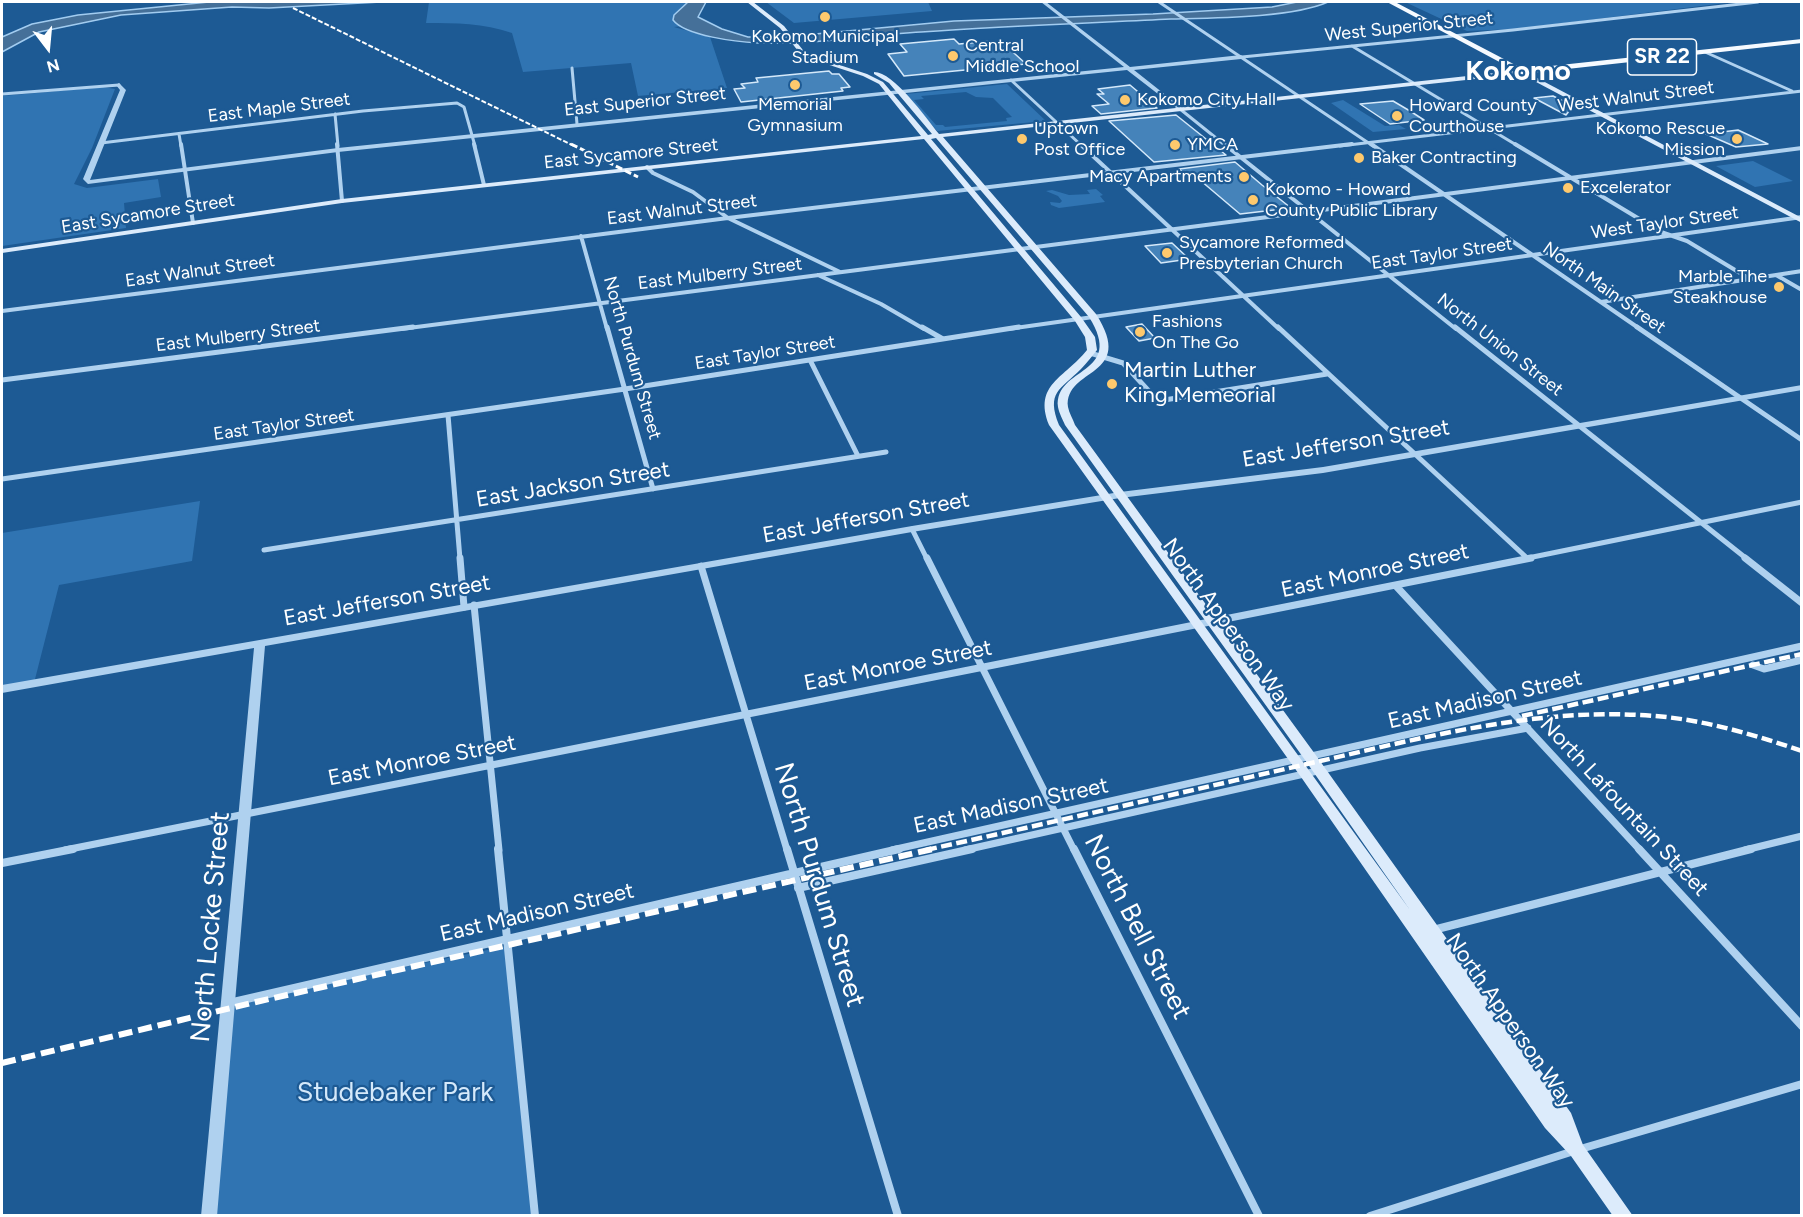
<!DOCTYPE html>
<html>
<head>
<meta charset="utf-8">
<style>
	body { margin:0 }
	#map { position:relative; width:1803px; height:1217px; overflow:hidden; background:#1d5a94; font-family:Figtree,sans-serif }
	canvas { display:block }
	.frame { position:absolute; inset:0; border:3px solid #fff; pointer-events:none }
	.north { position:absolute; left:18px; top:18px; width:60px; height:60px; -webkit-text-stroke:4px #1d5a94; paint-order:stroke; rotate:164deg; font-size:16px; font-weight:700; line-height:24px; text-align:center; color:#fff }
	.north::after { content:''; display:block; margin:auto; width:21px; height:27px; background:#fff; clip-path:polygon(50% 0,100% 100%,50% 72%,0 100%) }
</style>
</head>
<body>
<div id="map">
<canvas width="1803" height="1217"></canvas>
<div class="frame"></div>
<div class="north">N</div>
</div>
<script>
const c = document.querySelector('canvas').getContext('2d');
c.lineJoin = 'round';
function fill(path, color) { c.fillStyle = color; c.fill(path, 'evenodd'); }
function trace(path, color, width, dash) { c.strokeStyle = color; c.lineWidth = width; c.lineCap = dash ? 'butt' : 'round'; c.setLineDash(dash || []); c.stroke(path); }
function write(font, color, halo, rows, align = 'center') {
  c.font = font + ' Figtree,sans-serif'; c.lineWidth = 4.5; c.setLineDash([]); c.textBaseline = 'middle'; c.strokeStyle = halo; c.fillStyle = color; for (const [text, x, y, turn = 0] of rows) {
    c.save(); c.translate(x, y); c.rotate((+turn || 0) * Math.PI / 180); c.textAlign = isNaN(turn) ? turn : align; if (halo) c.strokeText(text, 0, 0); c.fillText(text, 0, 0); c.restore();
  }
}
fill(new Path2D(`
	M429 2H696L691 25 674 27 710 37 727 88 638 96 631 63 523 72 512 33C483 23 456 23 426 23Z
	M766 2H928L932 11 794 23Z
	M1405 2H1733L1516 29 1467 31Z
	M1007 84 1046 121 937 131 906 94ZM966 92 976 97 993 98 1012 117 1006 118 1007 121 945 127 943 125H936L914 100 924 99 921 96Z
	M103 87 115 89 92 148 74 184 87 188 158 179 161 197 124 203 126 228 2 246V96Z
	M1343 100 1385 126 1399 125 1406 129 1373 132 1331 103Z
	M1753 161 1793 181 1755 187 1716 166Z
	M1096 189 1103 195 1100 196 1105 202 1059 208 1051 205 1050 202 1060 203 1062 201 1058 196 1046 191 1052 190 1069 195 1090 194 1087 190Z
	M200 501 192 561 59 585 34 683 2 689V533Z
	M507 946 535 1215 209 1216 229 1003Z`), '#3074b2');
const water = new Path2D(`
	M209 2H381L269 8 232 7 121 15 39 32 2 52V37L32 24 78 15Z
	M688 2H706L698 17 722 29 748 37H783L954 21 1153 14 1272 7 1297 2H1328C1292 18 1212 18 1171 19 1088 23 1004 26 921 32 867 35 813 45 758 43 738 42 685 36 673 20L674 15Z`);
fill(water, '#457099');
trace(water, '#a2ccf0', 1.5);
const building = new Path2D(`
	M954 39 959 44 993 41 997 44 1003 43 1026 64 904 76 888 54 907 52 900 44Z
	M829 71 832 74H839L850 87 841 88 843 91 741 102 734 89 745 88 741 84 758 82 756 78Z
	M1130 85 1157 108 1101 114 1092 106 1109 104 1097 94H1104L1098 89Z
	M1553 96 1573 106 1566 115 1534 98Z
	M1393 101 1410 111 1424 120 1390 124 1360 104Z
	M1176 115 1226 155 1154 162 1109 121Z
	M1738 130 1768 144 1736 147 1706 134Z
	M1235 162 1262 185 1291 208 1240 214 1194 175 1187 176 1179 169Z
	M1172 243 1189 259 1161 263 1145 246Z
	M1142 324 1155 338 1139 341 1126 327Z`);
fill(building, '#4583ba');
trace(building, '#d5e9fa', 1.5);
trace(new Path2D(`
	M1159 2 1373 146
	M1352 46 1518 146
	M1705 52 1792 91
	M1242 57 1513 30 1758 2
	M572 68 577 124
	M1011 80 1082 146
	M2 94 119 85
	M1180 109 1226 146
	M335 114 338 146
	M179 134 181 146
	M101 143 363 111 457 103 464 107 475 146
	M1340 146 1802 91`), '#afd1ef', 3);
trace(new Path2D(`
	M181 144 193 223
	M337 144 342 201
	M474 144 484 185
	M1080 144 1279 329
	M1224 144 1456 329
	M1371 144 1640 329
	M1515 144 1661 232 1687 241 1750 279
	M647 167 653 173 693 192 728 218 840 272
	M581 236 607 329
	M818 275 881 304 924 329
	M1776 275 1802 290
	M1601 302 1802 271
	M2 311 728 218 1352 144
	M401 329 1802 148
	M1008 329 1802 217`), '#afd1ef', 4);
trace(new Path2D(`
	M607 327 653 489
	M922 327 943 339
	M1278 327 1527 558
	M1455 327 1747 559
	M1637 327 1802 440
	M1090 353 1123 363 1158 401 1327 374
	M810 360 858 456
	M2 380 413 327
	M448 415 460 559
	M2 479 625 389 1019 327
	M912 529 927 559
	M264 550 886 452
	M1523 559 1802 502`), '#afd1ef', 5);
trace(new Path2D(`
	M460 558 464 607
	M927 558 1074 850
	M1745 558 1802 603
	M701 566 787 850
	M1396 586 1640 850
	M474 605 499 850
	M1753 665 1764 669 1802 660
	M65 850 1531 558
	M892 850 1802 646
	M965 850 1420 748 1528 728
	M1745 850 1802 836`), '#afd1ef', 7);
trace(new Path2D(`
	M498 849 535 1216
	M787 849 898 1216
	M1074 849 1259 1216
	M1639 849 1802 1026
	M2 863 73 849
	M798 888 972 849
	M1433 930 1751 849
	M229 1003 899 849
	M1370 1216 1577 1150 1802 1084`), '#afd1ef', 8);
fill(new Path2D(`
	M1041 2H1046L1130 67 1241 55 1244 57 1241 59 1134 70 1182 108 1183 109 1180 111 1127 70 338 152 88 184 83 179 120 90 116 85 119 83 126 90 90 180 338 148 1124 67Z
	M1802 385V390L1323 473 1120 498 912 532 265 646 217 1216H201L254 648 2 693V685L912 526 1120 492 1323 467Z`), '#afd1ef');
fill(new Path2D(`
	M747 2H753L784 26 806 54 867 74 883 82 928 135 932 134 889 83 874 74V72C894 72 926 118 939 134L1522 70 1802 218V223L1521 74 943 137 1096 314C1137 378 1064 367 1068 407 1069 413 1073 419 1075 425L1315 754 1571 1113 1583 1145 1633 1216H1613L1571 1156 1545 1128 1301 777 1049 425C1033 384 1065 378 1087 350L1085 337 1075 321 924 139 342 203 2 253V249L342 199 921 136 879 84 863 76 802 56 780 28ZM936 138 1089 317C1126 376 1054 366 1058 407 1059 413 1063 420 1065 425L1305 760 1410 910 1059 425C1046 392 1060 390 1081 369 1087 363 1092 356 1097 350L1095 337 1081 317 931 139Z`), '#dcebfb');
fill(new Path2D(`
	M1387 2H1395L1523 69 1802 39V43L1522 74Z`), '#f6faff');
trace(new Path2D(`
	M293 8 574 146`), '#fff', 2, [5, 2]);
trace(new Path2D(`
	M571 144 638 177`), '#fff', 3, [7, 3]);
trace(new Path2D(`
	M1522 716 1802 654
	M926 850C1053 822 1180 793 1307 764 1414 740 1527 709 1639 715 1695 717 1749 733 1802 751`), '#fff', 4.5, [11, 4.5]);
trace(new Path2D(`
	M2 1063 256 1002 933 849`), '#fff', 6, [14, 6]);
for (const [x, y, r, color] of [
	[825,17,6,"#fec96d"],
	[953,56,6,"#fec96d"],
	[795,85,6,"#fec96d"],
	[1125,100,6,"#fec96d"],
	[1397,116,6,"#fec96d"],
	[1022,139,6,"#fec96d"],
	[1737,139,6,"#fec96d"],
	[1175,145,6,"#fec96d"],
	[1359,158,6,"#fec96d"],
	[1244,177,6,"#fec96d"],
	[1568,188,6,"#fec96d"],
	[1253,200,6,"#fec96d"],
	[1167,253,6,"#fec96d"],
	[1779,287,6,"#fec96d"],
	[1140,332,6,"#fec96d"],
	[1112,384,6,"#fec96d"]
]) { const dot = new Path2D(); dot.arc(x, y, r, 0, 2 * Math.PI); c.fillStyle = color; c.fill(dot); trace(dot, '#1d5a94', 2); }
write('18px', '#fff', '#1d5a94', [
	["West Superior Street",1409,27,-6],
	["West Walnut Street",1636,97,-7],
	["East Superior Street",645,102,-6],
	["East Maple Street",279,108,-7],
	["East Sycamore Street",631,154,-6],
	["East Walnut Street",682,210,-7],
	["East Sycamore Street",148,214,-9],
	["West Taylor Street",1665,223,-8],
	["East Taylor Street",1442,254,-8],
	["East Walnut Street",200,271,-8],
	["East Mulberry Street",720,274,-7],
	["North Main Street",1604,288,35],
	["East Mulberry Street",238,336,-7],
	["North Union Street",1500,345,38],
	["East Taylor Street",765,353,-9],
	["North Purdum Street",632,358,74],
	["East Taylor Street",284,425,-8]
]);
write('18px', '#fff', '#1d5a94', [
	["Kokomo Municipal",825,37,"center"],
	["Stadium",825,58,"center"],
	["Central",965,46],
	["Middle School",965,67],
	["Kokomo City Hall",1137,100],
	["Memorial",795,105,"center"],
	["Gymnasium",795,126,"center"],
	["Howard County",1409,106],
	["Courthouse",1409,127],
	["Uptown",1034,129],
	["Post Office",1034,150],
	["Kokomo Rescue",1725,129,"right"],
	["Mission",1725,150,"right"],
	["YMCA",1187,145],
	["Baker Contracting",1371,158],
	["Macy Apartments",1232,177,"right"],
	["Excelerator",1580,188],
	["Kokomo - Howard",1265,190],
	["County Public Library",1265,211],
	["Sycamore Reformed",1179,243],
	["Presbyterian Church",1179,264],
	["Marble The",1767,277,"right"],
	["Steakhouse",1767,298,"right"],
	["Fashions",1152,322],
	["On The Go",1152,343]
], 'left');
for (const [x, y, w] of [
	[1662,57,69]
]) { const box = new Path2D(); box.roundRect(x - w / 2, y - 18, w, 36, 4.5); c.fillStyle = '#1d5a94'; c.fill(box); trace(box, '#fff', 1.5); }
write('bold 21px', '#fff', null, [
	["SR 22",1662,57]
]);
write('22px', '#fff', '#1d5a94', [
	["Martin Luther",1124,371],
	["King Memeorial",1124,396]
], 'left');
write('22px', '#fff', '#1d5a94', [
	["East Jefferson Street",1346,444,-9],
	["East Jackson Street",573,485,-9],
	["East Jefferson Street",866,518,-10],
	["East Monroe Street",1375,571,-12],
	["East Jefferson Street",387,601,-10],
	["North Apperson Way",1228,625,54],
	["East Monroe Street",898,666,-11],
	["East Madison Street",1485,700,-13],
	["East Monroe Street",422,761,-11],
	["East Madison Street",1011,806,-12],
	["North Lafountain Street",1624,807,47],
	["East Madison Street",537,913,-13],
	["North Apperson Way",1510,1021,55]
]);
write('27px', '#fff', '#1d5a94', [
	["North Purdum Street",819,885,73],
	["North Locke Street",211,927,-85],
	["North Bell Street",1137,927,63]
]);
write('27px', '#d5e9fa', '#1d5a94', [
	["Studebaker Park",395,1093]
]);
write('bold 28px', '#fff', '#1d5a94', [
	["Kokomo",1518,72]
]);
</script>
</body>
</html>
